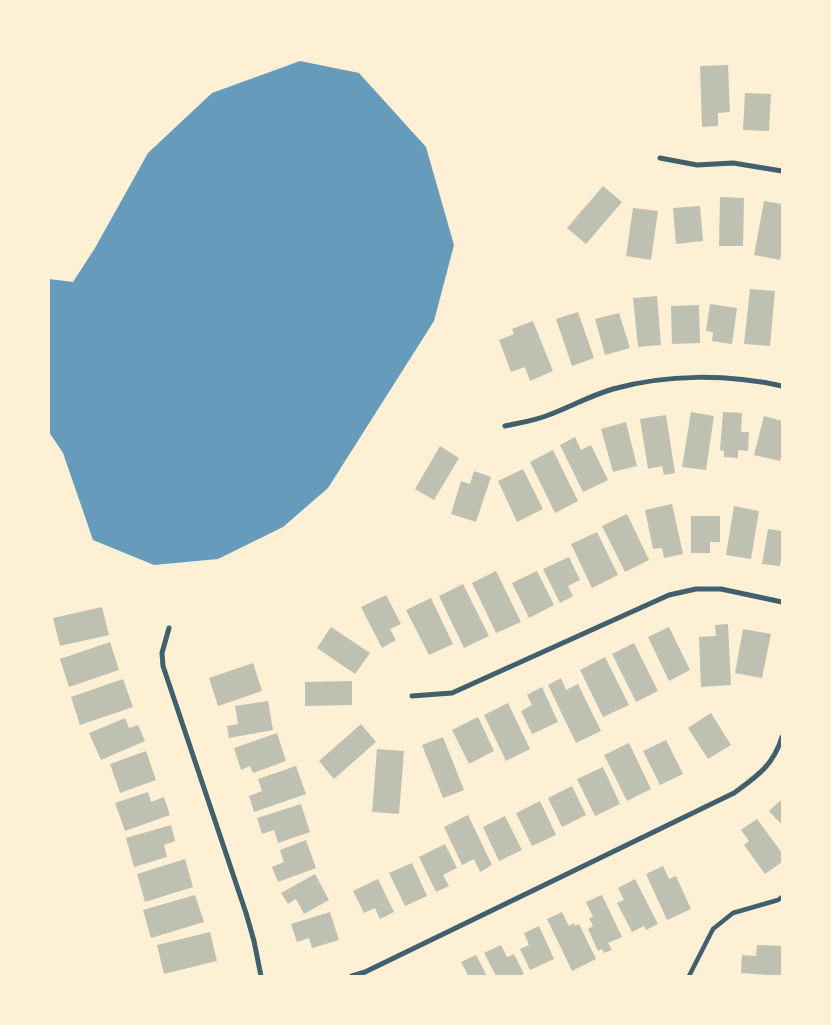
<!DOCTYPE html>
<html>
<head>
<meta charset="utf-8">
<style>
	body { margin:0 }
	#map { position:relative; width:831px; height:1025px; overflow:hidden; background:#fdf0d5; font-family:Jost,sans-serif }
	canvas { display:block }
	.frame { position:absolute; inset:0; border:50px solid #fdf0d5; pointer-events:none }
</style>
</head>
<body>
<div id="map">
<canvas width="831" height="1025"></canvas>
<div class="frame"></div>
</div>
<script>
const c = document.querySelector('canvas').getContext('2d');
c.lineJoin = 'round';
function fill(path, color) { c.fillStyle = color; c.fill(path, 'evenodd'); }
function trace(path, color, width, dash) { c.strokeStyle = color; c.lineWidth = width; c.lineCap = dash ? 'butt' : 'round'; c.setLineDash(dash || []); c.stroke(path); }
fill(new Path2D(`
	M300 61 359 73 426 147 454 245 434 321 328 488 283 527 218 559 154 565 93 540 63 453 49 432V279L73 282 95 248 148 153 212 93Z`), '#669bbc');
fill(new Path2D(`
	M728 65 730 112 718 113V126L702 127 700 66Z
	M745 93 771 94 769 131 743 130Z
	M603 186 622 202 586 244 567 228Z
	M720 197 744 198 743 246H719Z
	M764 201 782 204V249L780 260 754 255Z
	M700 206 703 241 676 244 673 208Z
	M633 208 658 211 651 260 626 256Z
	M750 289 775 291 770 346 744 344Z
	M657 296 661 345 638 347 633 298Z
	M710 304 737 308 732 344 712 341 713 332 706 331Z
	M699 305 700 343 672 344 671 306Z
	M578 312 594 358 572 366 556 319Z
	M619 313 630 348 605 355 595 319Z
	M533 321 553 371 530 381 525 367 511 372 499 340 514 334 512 329Z
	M691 412 714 416 706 470 682 467Z
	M723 412 742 413 741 432H749L748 451 738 450V458L724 457V451L720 450Z
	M666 415 675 473 664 475 662 466 648 469 640 419Z
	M764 416 782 421V453L780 461 754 455Z
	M626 422 637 466 613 472 601 429Z
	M575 437 581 450 591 445 608 480 583 492 560 445Z
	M440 446 459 458 434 500 415 489Z
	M553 450 578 501 555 513 530 462Z
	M523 469 543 509 517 522 498 481Z
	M474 471 491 477 476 522 451 514 461 481 470 484Z
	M672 504 683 554 664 558 662 548 653 549 645 510Z
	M734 506 759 511 751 559 726 555Z
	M627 514 649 560 625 572 602 526Z
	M691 516H720V542H710V553H691Z
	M768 529 782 531V554L780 566 762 564Z
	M597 532 618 575 592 588 571 544Z
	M569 557 580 580 568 586 573 596 560 603 543 569Z
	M496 571 521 622 496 633 472 583Z
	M537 571 554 605 529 618 512 583Z
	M463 584 489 636 464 648 439 596Z
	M386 595 401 624 390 629 396 640 382 648 361 607Z
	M431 598 453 644 429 655 406 610Z
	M102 607 109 635 60 646 53 618Z
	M728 624 731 685 701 687 699 637 716 636 715 625Z
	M331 627 370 653 355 674 317 648Z
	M669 627 690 670 669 681 648 637Z
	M743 629 771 634 762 678 735 673Z
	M110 642 119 670 69 687 60 659Z
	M634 643 658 691 636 702 612 654Z
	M605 657 629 705 603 717 580 670Z
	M253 663 262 691 218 706 209 678Z
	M561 678 566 690 578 684 601 731 576 743 548 685Z
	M123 679 133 707 80 725 71 697Z
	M352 681V705L305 706V682Z
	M542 687 558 722 532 734 521 711 532 705 527 695Z
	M268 701 273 730 229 738 227 726 238 724 235 706Z
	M508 703 530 749 506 761 484 715Z
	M711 713 731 745 708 759 688 728Z
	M478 717 494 751 469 764 452 730Z
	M125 718 129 728 138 725 145 741 101 760 89 733Z
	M361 724 376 742 334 779 319 761Z
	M277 733 286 761 253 773 250 766 241 770 234 748Z
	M443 737 464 790 443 798 422 745Z
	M666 740 683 774 660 785 643 751Z
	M629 743 651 789 627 801 604 755Z
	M377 749 404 751 399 814 372 812Z
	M146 751 156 780 120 793 110 764Z
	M296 766 306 794 254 812 249 796 262 791 258 779Z
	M603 767 620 804 595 816 577 779Z
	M572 786 586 815 562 827 548 798Z
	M148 792 151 802 164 797 170 815 125 831 115 803Z
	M782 799V825L769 811Z
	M540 801 556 835 532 846 516 813Z
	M301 804 310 832 278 843 274 830 262 834 257 818Z
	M468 815 492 865 480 872 474 859 462 865 444 827Z
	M505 816 522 850 499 861 483 827Z
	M757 819 782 853V862L765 874 744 845 749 841 741 830Z
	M171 825 175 841 164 845 167 857 134 867 126 838Z
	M306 840 316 868 278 882 272 867 284 862 280 850Z
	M445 844 457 868 443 875 449 886 436 892 419 857Z
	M185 859 193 887 145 902 137 874Z
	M412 863 427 896 405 906 389 873Z
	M663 866 669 879 676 876 691 909 667 920 646 874Z
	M315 874 329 900 304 914 296 899 288 904 281 893Z
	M378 879 394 912 380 919 375 908 364 913 353 891Z
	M635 879 658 924 646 930 644 926 632 932 617 903 624 900 618 888Z
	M195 895 204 922 151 938 143 910Z
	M602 895 622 937 608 943 612 950 604 953 602 949 598 951 588 929 593 926 589 918 593 917 586 902Z
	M330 912 339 940 312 948 309 938 297 942 291 924Z
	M562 912 569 926 574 923 575 926 579 924 596 959 572 971 547 919Z
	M539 926 554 959 530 970 520 949 529 945 524 933Z
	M210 932 217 961 164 974 157 945Z
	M501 945 507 957 514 954 524 974 520 976H496L484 953Z
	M757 945 782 946V976L741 973 742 955 756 956Z
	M476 955 487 976H465L468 975 461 962Z`), '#bec0b2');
trace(new Path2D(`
	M689 976 713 929 733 913 778 900 782 897`), '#3f606c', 4.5);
trace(new Path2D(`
	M660 158 697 165 733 163 782 171
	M505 426C518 423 533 421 546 416 568 408 589 396 613 389 667 374 727 374 782 386
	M169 628 162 653 163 666 246 913 254 941 261 976
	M412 696 452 693 669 595 696 589H721L782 602
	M352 976 365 972 734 793C757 776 773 766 782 737`), '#3f606c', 5);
</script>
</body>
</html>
